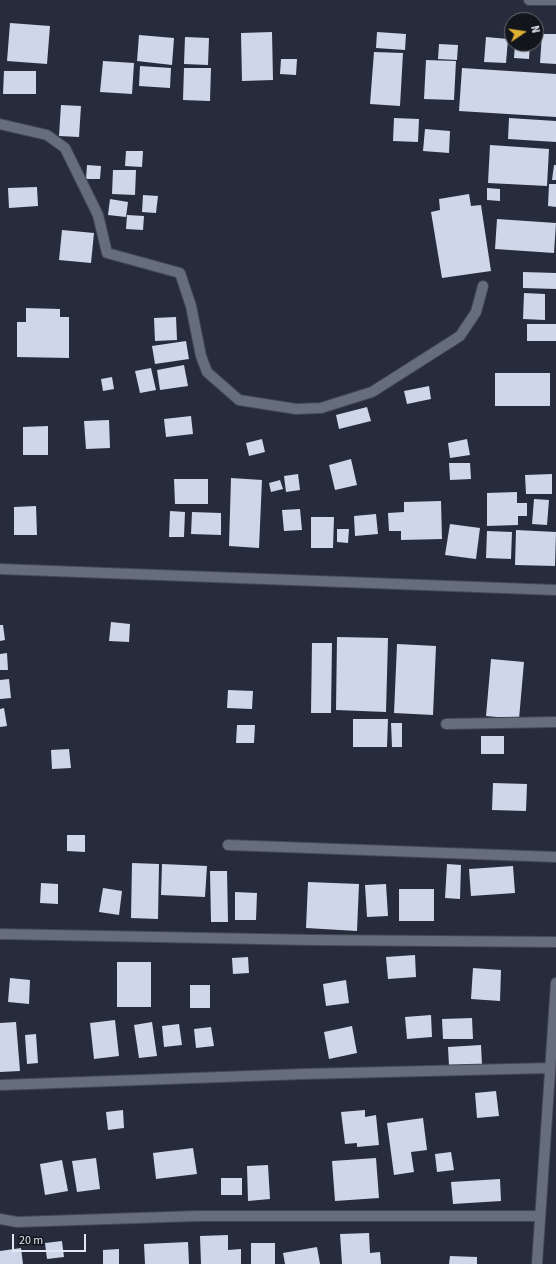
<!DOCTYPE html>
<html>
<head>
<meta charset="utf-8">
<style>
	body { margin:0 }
	#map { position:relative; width:556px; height:1264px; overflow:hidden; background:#262c3b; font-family:"Source Sans 3",sans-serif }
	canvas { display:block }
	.north { position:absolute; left:504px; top:12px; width:40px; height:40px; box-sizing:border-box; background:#12151b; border:1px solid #656970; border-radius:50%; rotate:77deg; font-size:11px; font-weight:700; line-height:16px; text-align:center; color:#e2e6f0 }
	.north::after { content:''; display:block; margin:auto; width:14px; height:18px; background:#dfb033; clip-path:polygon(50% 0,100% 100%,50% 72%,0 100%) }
	.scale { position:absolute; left:12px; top:1234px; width:74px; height:18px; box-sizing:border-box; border:2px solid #e2e6f0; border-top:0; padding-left:5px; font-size:12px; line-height:14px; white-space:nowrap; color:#e2e6f0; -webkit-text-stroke:3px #12151b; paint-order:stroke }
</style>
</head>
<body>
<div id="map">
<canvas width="556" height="1264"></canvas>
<div class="north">N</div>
<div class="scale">20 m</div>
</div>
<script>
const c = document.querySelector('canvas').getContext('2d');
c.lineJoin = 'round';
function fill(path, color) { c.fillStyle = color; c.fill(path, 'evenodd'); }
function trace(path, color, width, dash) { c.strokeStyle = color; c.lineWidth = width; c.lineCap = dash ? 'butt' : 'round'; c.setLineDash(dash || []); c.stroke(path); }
fill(new Path2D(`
	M10 23 50 26 47 64 7 61Z
	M272 32 273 80 242 81 241 33Z
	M377 32 406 34 405 50 376 48Z
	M542 34H556V64L540 63Z
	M139 35 174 38 172 65 137 61Z
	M185 37 209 38 208 65 184 64Z
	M486 37 508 39 506 63 484 62Z
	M439 44 458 45 457 60 438 59Z
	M515 44H530L529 59 514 58Z
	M374 52 403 53 400 106 370 104Z
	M281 59H297L296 75 280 74Z
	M426 60 456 61 454 100 424 99Z
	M103 61 134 63 132 94 100 92Z
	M140 66 171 68 170 88 139 86Z
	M184 68H211L210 101 183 100Z
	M462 68 556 74V117L459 111Z
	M4 71H36V94H3Z
	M61 105 81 106 79 137 59 136Z
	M394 118 419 119 418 142 393 141Z
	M509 118 556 121V142L508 139Z
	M425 129 450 131 449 153 423 151Z
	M490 145 549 149 547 186 488 183Z
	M126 151H143L142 167 125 166Z
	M87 165 101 166 100 179H86Z
	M554 165H556V180H552Z
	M113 170H136L135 195 112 194Z
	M549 184H556V207L548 206Z
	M37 187 38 206 9 208 8 188Z
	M487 188 500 189V201L487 200Z
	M469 194 471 206 481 205 491 271 442 278 431 212 440 210 439 199Z
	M143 195 158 196 156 213 142 212Z
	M110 199 128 202 126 217 108 215Z
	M127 215 144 216 143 230 126 229Z
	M497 219 556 223 554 253 495 249Z
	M62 230 94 233 91 263 59 260Z
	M523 272 556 273V289L523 288Z
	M524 293 545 294V320L523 319Z
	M26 308 60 309V317H69V358L17 357V322H26Z
	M176 317 177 340 155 341 154 318Z
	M527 324H556V341H527Z
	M186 341 189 359 155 364 152 346Z
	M184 365 188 386 160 390 157 370Z
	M151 368 156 390 140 393 135 371Z
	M495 373H550V406H495Z
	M112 377 114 389 103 391 101 379Z
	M429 386 431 399 407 404 404 391Z
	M367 407 371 421 339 429 336 415Z
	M191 416 193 434 166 437 164 419Z
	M109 420 110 448 86 449 84 421Z
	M48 426V455H23V427Z
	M262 439 265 452 249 456 246 443Z
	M467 439 470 455 450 458 448 443Z
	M351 459 357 485 335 490 329 465Z
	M449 463H470L471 479 450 480Z
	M298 474 300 490 286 492 284 476Z
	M552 474V494H526L525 475Z
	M231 478 262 480 259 548 229 546Z
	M174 479H208V504H175Z
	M280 480 283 489 271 492 269 483Z
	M517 492V503H527V516H518V525L487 526V493Z
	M534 499 549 500 547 525 532 524Z
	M441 501 442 539 401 540V531H389L388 513 404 512V502Z
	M36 506 37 535H14V507Z
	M300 509 302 530 284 531 282 510Z
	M170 511 185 512 184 537H169Z
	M192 512 221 513V535L191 534Z
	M376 514 378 534 355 536 354 516Z
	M311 517H334L333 548H311Z
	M450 524 480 528 476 559 445 555Z
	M337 529H349L348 543 337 542Z
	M516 530 556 532 555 566 515 565Z
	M487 531 512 532 511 559 486 558Z
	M111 622 130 624 129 642 109 641Z
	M0 625H3L5 640 0 641Z
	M337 637 388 638 386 712 336 710Z
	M312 643H332L331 713H311Z
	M397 644 436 646 433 715 394 713Z
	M7 653 8 670H0V654Z
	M491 659 524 662 519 719 486 716Z
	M9 679 11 698 0 699V680Z
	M228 690 253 691 252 709 227 708Z
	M4 708 7 726 0 727V709Z
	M353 719H388L387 747H353Z
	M391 723H402V747H392Z
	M237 725H255L254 743H236Z
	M481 736H504V754H481Z
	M69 749 71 768 52 769 51 750Z
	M493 783 527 784 526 811 492 810Z
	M67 835H85V852L67 851Z
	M132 863 159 864 158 919 131 918Z
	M162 864 207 866 205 897 161 895Z
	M447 864 461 865 460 899 445 898Z
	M513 866 515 893 471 896 469 869Z
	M210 871H227L228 922H211Z
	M308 882 359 884 357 931 306 928Z
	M41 883 58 884V904L40 903Z
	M386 884 388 916 367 917 365 885Z
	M103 888 122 891 119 915 99 912Z
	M399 889H434V921H399Z
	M235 892 257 893 256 920H235Z
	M415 955 416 977 388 979 386 957Z
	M248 957 249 973 233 974 232 958Z
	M117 962H151V1007H117Z
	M473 968 501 970 500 1001 471 999Z
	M10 978 30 980 29 1004 8 1002Z
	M346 980 349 1003 326 1006 323 984Z
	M190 985H210V1008H190Z
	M431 1015 432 1037 407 1039 405 1017Z
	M472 1018 473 1039H443L442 1019Z
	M115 1020 119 1056 94 1059 90 1023Z
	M16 1022 20 1071 0 1072V1023Z
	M152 1022 157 1056 139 1058 134 1025Z
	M179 1024 182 1045 164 1047 162 1026Z
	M352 1026 357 1053 329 1059 324 1032Z
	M211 1027 214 1046 196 1048 194 1029Z
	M36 1034 38 1063 27 1064 25 1035Z
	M481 1045 482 1065 449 1066 448 1047Z
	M496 1091 499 1116 477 1118 475 1093Z
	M123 1110 124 1128 108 1130 106 1112Z
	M365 1110V1117L376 1115 379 1145 357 1147V1143L345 1144 341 1112Z
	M423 1118 427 1150 411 1152 414 1172 394 1175 387 1123Z
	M193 1148 197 1174 156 1179 153 1153Z
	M451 1152 454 1170 437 1172 435 1154Z
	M96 1158 100 1189 77 1192 72 1161Z
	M376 1158 379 1198 335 1201 332 1161Z
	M62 1160 68 1191 45 1195 40 1164Z
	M268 1165 270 1199 248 1201 247 1166Z
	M221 1178H242V1195H221Z
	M500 1179 501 1201 453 1204 451 1182Z
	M369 1233 370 1253 380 1252 381 1264H342L340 1234Z
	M228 1235V1250L241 1249V1264H201L200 1236Z
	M62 1241 64 1257 47 1259 45 1243Z
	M188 1242 189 1264H145L144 1244Z
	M251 1243H275V1264H251Z
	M317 1247 320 1264H285L283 1253Z
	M21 1248 23 1264H0V1251Z
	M119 1249V1264H103V1250Z
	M450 1256 477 1257V1264H449Z`), '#ced6e9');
const lane = new Path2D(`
	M446 724 556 722`);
const street = new Path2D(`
	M529 0H556
	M0 124 47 135 65 148 98 215 107 253 180 273 191 306 201 356 207 372 239 400 296 409 321 408 372 392 460 336 476 312 483 286
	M0 569 556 590
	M228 845 556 857
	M0 934 313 940 556 942
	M2 1085 304 1074 550 1068
	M0 1219 17 1222 197 1216H540
	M537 1264 556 983`);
trace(lane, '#424753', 12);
trace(street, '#424753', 12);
trace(lane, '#666d7d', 10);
trace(street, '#666d7d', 10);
</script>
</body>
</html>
